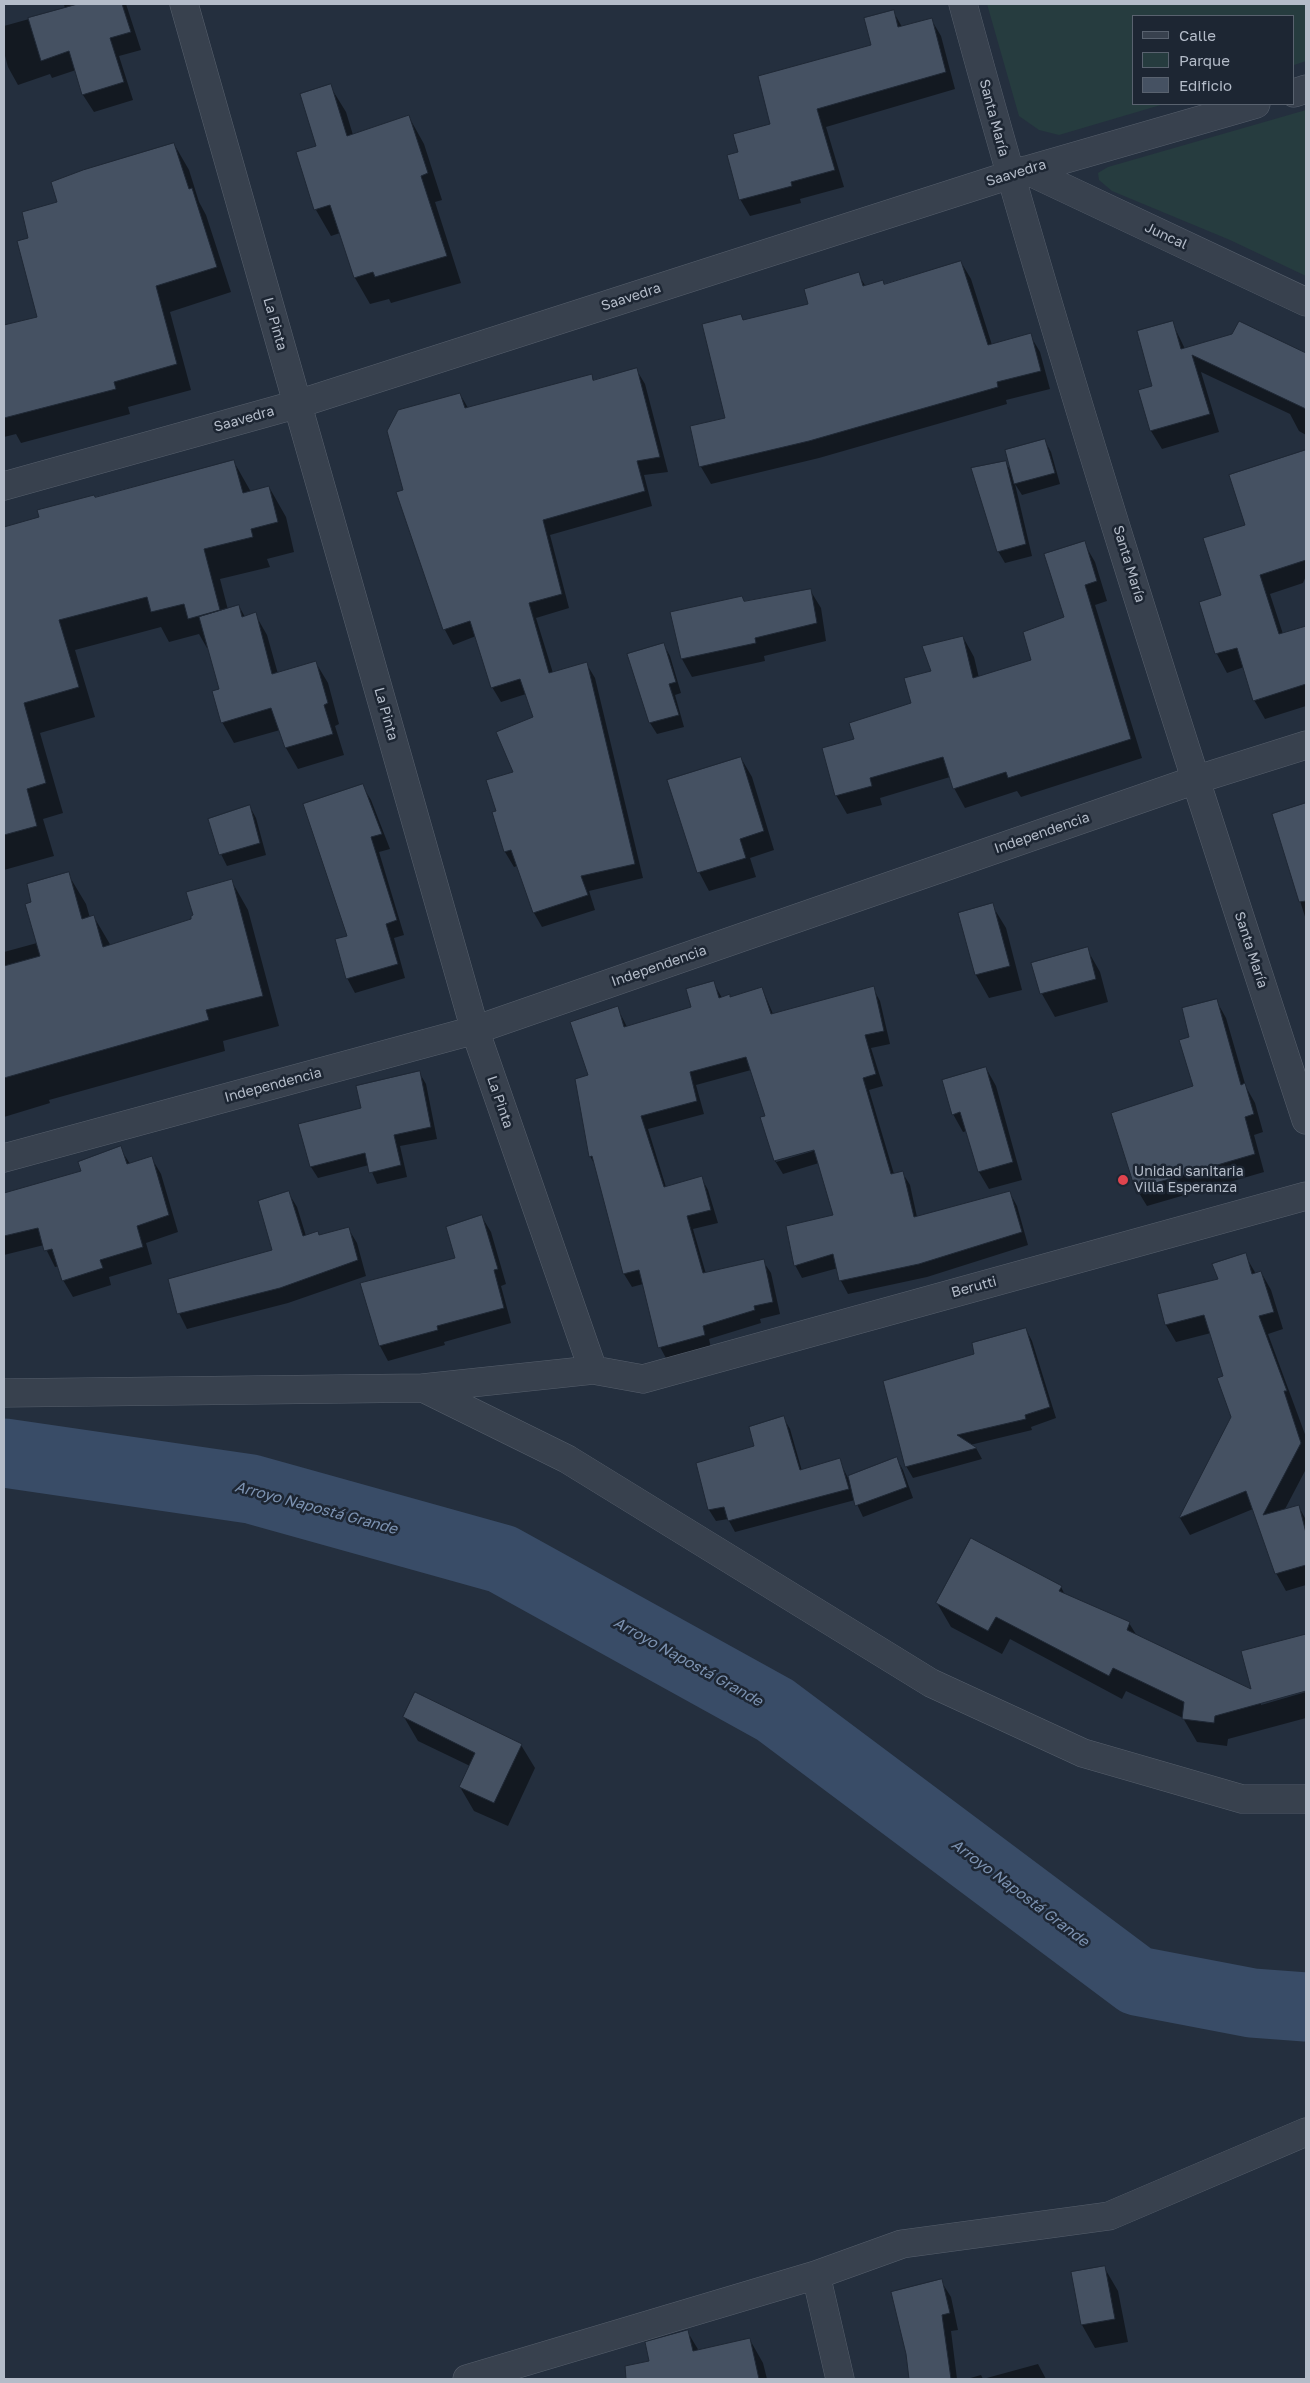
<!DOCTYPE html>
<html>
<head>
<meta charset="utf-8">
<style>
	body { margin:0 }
	#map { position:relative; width:1310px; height:2383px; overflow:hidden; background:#242f3e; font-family:"Golos Text",sans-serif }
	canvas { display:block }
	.frame { position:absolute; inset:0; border:5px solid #b4bcc9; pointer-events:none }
	.legend { position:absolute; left:1132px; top:15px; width:162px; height:90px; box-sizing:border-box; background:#1d2633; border:1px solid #59626f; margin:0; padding:6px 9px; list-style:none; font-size:15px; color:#b4bcc9 }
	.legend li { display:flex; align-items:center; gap:10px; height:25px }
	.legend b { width:25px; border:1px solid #59626f }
</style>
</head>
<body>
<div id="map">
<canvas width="1310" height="2383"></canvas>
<div class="frame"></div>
<ul class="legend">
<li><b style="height:6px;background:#38414e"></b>Calle</li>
<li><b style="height:14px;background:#263c3f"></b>Parque</li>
<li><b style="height:14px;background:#455162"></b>Edificio</li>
</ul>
</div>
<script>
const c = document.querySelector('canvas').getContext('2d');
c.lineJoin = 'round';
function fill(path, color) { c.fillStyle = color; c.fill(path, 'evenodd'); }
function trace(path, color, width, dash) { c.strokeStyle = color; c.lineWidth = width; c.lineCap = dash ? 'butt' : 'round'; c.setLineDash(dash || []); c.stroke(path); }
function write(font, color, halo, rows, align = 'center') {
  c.font = font + ' "Golos Text",sans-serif'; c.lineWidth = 5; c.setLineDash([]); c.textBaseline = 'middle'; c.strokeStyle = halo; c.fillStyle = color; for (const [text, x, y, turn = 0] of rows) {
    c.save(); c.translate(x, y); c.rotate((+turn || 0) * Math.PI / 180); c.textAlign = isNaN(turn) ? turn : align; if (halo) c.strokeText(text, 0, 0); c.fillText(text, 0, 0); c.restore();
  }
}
fill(new Path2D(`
	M987 4H1306V61L1294 65V16H1134V104H1164L1059 135 1039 130 1019 116Z
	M1306 110V276L1230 240 1112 191 1099 180 1098 173 1108 167Z`), '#263c3f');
fill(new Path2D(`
	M64 4H126L141 50 119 56 133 100 94 112 83 95 76 70 52 78 50 74 18 85 8 67 4 52V26L65 9Z
	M893 11 902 27 931 19 941 36 955 89 826 127 844 187 800 199 801 203 750 216 740 199V153L771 125 873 45Z
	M330 86 346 112 353 135 409 117 424 144 442 200 435 202 461 283 391 303 389 299 370 304 355 278 340 233 331 236 316 210 298 153 318 146Z
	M174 144 189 170 199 202 206 215 231 292 170 312 191 390 128 407 130 414 21 443 16 434 4 437V326L38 317 30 239 59 203Z
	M961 262 971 279 992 345 1030 335 1040 352 1050 389 1006 400 1007 404 819 458 711 484 701 467 691 427 726 418 741 315 744 321 810 304 858 274 866 287 883 281 885 286Z
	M1172 322 1185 349 1269 340 1306 358V435L1299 431 1290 414 1201 372 1219 432 1162 449 1151 431 1139 391 1154 387Z
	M636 369 645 384 668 472 644 475 652 506 550 535 569 608 536 618 553 673 586 663 595 678 643 878 589 891 595 910 542 927 534 913 517 866 514 867 505 852 494 813 497 812 514 773 534 718 526 694 501 702 492 687 476 636 453 645 445 630 398 493 404 491 460 394 468 408 591 375 594 381Z
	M1045 441 1051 452 1060 484 1022 495 1015 484 1032 556 1005 563 998 551 1006 463 1012 473Z
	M1306 451V576L1303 583 1270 594 1283 634 1306 627V706L1265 719 1254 700 1244 667 1227 673 1217 654 1201 603 1223 596 1247 526 1230 476Z
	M234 462 251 492 269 487 286 517 294 552 267 559 270 567 220 579 228 610 239 606 245 617 255 614 267 635 278 674 316 663 328 683 339 724 335 726 344 755 298 769 286 748 280 730 234 743 222 722 221 690 209 648H207L199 634 169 642 161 627 75 650 95 717 40 733 63 813 43 819 54 856 4 870V528L95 499Z
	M1084 543 1095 562 1107 601 1095 605 1142 758 1021 797 1017 791 965 808 954 788 950 777 880 798 882 805 847 814 836 795 856 740 913 704 932 672 963 637 974 657 979 678 1033 661 1065 618Z
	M810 590 821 608 826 641 764 656 765 661 692 677 682 659 672 613Z
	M664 645 670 656 681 693 675 695 684 727 657 734 650 723 628 655Z
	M741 758 752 777 774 850 750 858 756 877 709 891 699 872Z
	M362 785 371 800 390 849 379 852 404 935 394 938 405 978 355 993 347 978 348 937Z
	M1306 805V920L1273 814Z
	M250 807 256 818 266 855 227 866 221 854Z
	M68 874 86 904 90 918 94 917 111 946 193 920 231 880 248 910 279 1026 223 1041 225 1051 49 1100 50 1103 4 1117V952L37 943 33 903Z
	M992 905 1006 928 1022 990 989 998 976 975 960 914Z
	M1087 949 1100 972 1108 1002 1055 1017 1042 994 1033 964Z
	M713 982 722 998H730L762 988 773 1014 873 988 880 1001 890 1044 871 1048 883 1086 869 1090 894 1174 902 1172 910 1185 917 1217 1010 1193 1017 1206 1028 1245 927 1277 848 1294 841 1281 838 1268 802 1278 795 1265 834 1216 819 1163 783 1174 775 1161 762 1118 766 1117 751 1070 696 1085 704 1114 648 1129 666 1187 701 1177 708 1190 718 1223 693 1229 706 1274 763 1261 771 1273 780 1314 760 1319 761 1323 709 1339 711 1348 667 1360 660 1347 643 1284 632 1287 624 1274 597 1169 590 1156 589 1076 617 1007 627 1027 692 1007ZM819 1146 820 1149 776 1162V1159Z
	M1216 1000 1226 1018 1246 1087 1255 1103 1263 1132 1254 1135 1264 1172 1147 1206 1136 1188 1195 1087 1191 1037Z
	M986 1068 996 1086 1022 1180 989 1189 979 1172 967 1131 963 1132 953 1114Z
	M419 1072 426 1084 437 1139 400 1146 407 1177 377 1184 369 1165 318 1178 311 1167 300 1125 362 1109Z
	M120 1148 130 1164 151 1157 161 1174 178 1232 146 1243 152 1264 109 1277 111 1285 73 1297 63 1280 59 1266 55 1267 44 1245 4 1255V1193L83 1172Z
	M288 1192 297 1207 306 1236H319L348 1228 357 1243 366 1276 288 1303 187 1329 179 1313 274 1251Z
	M482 1217 491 1232 506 1284 501 1286 511 1323 444 1342 445 1345 388 1361 380 1346 457 1259Z
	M1245 1255 1256 1274 1261 1272 1271 1290 1283 1329 1268 1334 1306 1437V1469L1284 1511 1299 1507 1306 1520V1585L1286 1591 1276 1573 1253 1509 1190 1535 1180 1518 1232 1417 1224 1377 1211 1333 1176 1342 1166 1325 1219 1280Z
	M1026 1329 1032 1341 1056 1418 1031 1427 1032 1430 970 1445 976 1448 982 1459 913 1478 906 1466 976 1355Z
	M783 1417 790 1429 802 1471 839 1460 848 1478 897 1459 903 1470 913 1498 863 1517 855 1500 735 1532 728 1519 716 1521 709 1510 697 1464 756 1446Z
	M1061 1587 1065 1595 1129 1623 1137 1636 1253 1691 1242 1652 1306 1635V1690L1261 1702V1705L1306 1692V1718L1228 1739 1227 1746 1197 1742 1183 1718 1126 1691 1122 1699 1010 1639 1002 1654 951 1627 937 1603Z
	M404 1717 521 1745 535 1768 508 1826 474 1811 460 1787 470 1766 418 1741Z
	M1104 2267 1118 2291 1128 2342 1095 2348 1082 2325Z
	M941 2281 951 2297 958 2330 951 2331 957 2379H913L909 2373Z
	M687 2331 699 2351 750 2340 763 2363 767 2379H655L653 2377Z
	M1038 2364 1046 2379H983Z
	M981 2375 983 2379H967Z`), '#0007');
trace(new Path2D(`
	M4 1453 251 1489 502 1559 775 1710 1137 1981 1252 2003 1306 2007`), '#394c67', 69);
const building = new Path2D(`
	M78 4H122L131 32 110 38 124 82 82 95 69 51 41 61 28 18Z
	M894 10 898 27 932 18 946 72 817 109 835 170 791 182 792 186 739 200 727 155 738 152 733 134 770 124 758 76 871 45 864 18Z
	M331 84 347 136 409 115 428 173 421 176 447 256 375 277 373 272 354 278 330 205 314 210 296 152 316 146 300 94Z
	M174 143 189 189 192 188 217 267 156 286 177 364 114 382 116 389 4 418V325L37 317 17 241 28 238 22 212 57 202 51 182 83 170Z
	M961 261 988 345 1031 333 1041 371 997 382 998 387 809 441 699 467 690 426 725 418 702 324 741 314 743 320 808 304 804 289 859 272 863 286 883 280 884 284Z
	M1173 321 1181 349 1232 334 1239 321 1306 353V409L1192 355 1210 414 1150 431 1138 390 1152 386 1137 331Z
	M637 368 660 457 637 461 645 491 543 520 562 594 529 603 549 673 587 662 635 864 581 876 588 895 533 913 511 850 504 852 492 812 496 811 486 780 513 772 496 732 533 717 520 679 491 688 470 621 443 630 396 492 403 490 387 431 398 410 460 393 465 408 592 374 593 380Z
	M1045 439 1055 473 1014 484 1005 450Z
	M1306 450V560L1260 575 1279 634 1306 626V684L1253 701 1237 648 1215 654 1199 602 1221 595 1203 538 1245 525 1229 475Z
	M234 460 243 493 269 486 278 522 251 529 253 537 204 549 220 610 188 619 184 604 151 612 147 597 59 620 79 687 24 703 46 783 27 789 37 826 4 835V527L39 517 37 510 94 495 95 497Z
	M1006 461 1026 544 997 552 971 468Z
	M1085 541 1097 581 1085 585 1131 739 1008 778 1006 772 953 789 943 757 870 778 872 786 835 796 822 748 854 739 849 723 911 703 904 678 931 671 922 646 963 636 973 678 1031 660 1023 632 1064 617 1044 554Z
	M811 589 817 623 755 638 756 643 681 659 670 612 742 596 744 601Z
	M239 605 242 617 256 612 272 674 316 661 328 703 324 705 333 734 285 748 271 708 221 723 212 691 219 689 199 617Z
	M664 643 676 682 669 684 679 715 649 723 627 654Z
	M741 757 764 831 740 839 746 858 697 873 667 780Z
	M363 784 382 834 371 837 397 920 386 924 398 964 346 979 335 939 347 936 303 804Z
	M1306 803V901L1299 902 1272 814Z
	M250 805 260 843 219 855 208 819Z
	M69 872 82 919 94 915 103 947 191 919V916L193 915 186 892 232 879 263 996 206 1010 209 1020 4 1078V966L40 956 25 904 31 902 27 884Z
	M993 903 1010 966 975 975 958 913Z
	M1088 947 1096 979 1040 994 1031 963Z
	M714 981 719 998 730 994V997L762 987 771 1014 874 986 884 1031 865 1035 876 1074 863 1078 891 1174 903 1171 914 1217 1010 1191 1022 1232 919 1264 839 1281 833 1254 794 1266 786 1226 833 1215 814 1150 774 1161 760 1117 765 1116 746 1057 690 1072 697 1101 641 1116 664 1187 702 1176 711 1210 687 1216 703 1273 764 1259 773 1302 754 1306 755 1310 703 1326 705 1335 658 1348 639 1270 623 1274 592 1156 589 1157 575 1079 588 1075 570 1022 618 1006 624 1027 634 1024 691 1007 686 989Z
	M1217 999 1241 1085 1245 1083 1254 1114 1245 1117 1255 1154 1135 1189 1111 1113 1193 1086 1179 1040 1189 1037 1182 1008Z
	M986 1067 1013 1162 978 1172 960 1112 952 1115 942 1080Z
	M420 1071 431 1127 394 1135 401 1165 369 1173 365 1153 310 1167 298 1124 361 1108 356 1086Z
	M121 1146 127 1164 152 1156 169 1215 137 1226 143 1247 100 1260 103 1268 62 1281 52 1249 44 1251 38 1228 4 1236V1193L81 1171 78 1162Z
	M289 1191 303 1236 318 1231 319 1235 349 1227 358 1260 280 1288 177 1314 168 1279 272 1250 258 1201Z
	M482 1215 498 1269 494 1270 504 1308 437 1326 438 1330 379 1346 360 1283 455 1258 446 1227Z
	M1246 1253 1252 1274 1261 1271 1274 1312 1259 1316 1287 1391H1284L1301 1443 1263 1515 1299 1505 1306 1533V1565L1275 1574 1246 1491 1179 1518 1231 1417 1217 1378 1223 1376 1204 1315 1165 1325 1157 1294 1218 1279 1212 1264Z
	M1026 1328 1050 1407 1025 1415 1026 1419 957 1435 977 1448 905 1467 883 1381 974 1354 972 1343Z
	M784 1416 800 1470 840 1458 849 1489 728 1521 724 1507 708 1510 696 1463 754 1446 749 1427Z
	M897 1457 907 1487 855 1506 848 1476Z
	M971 1538 1062 1586 1059 1591 1130 1622 1127 1630 1251 1689 1241 1651 1306 1634V1691L1215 1716 1214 1723 1182 1719 1184 1702 1113 1668 1109 1676 996 1617 988 1631 936 1603Z
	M415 1692 522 1744 494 1803 459 1787 475 1753 403 1717Z
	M1105 2266 1115 2319 1081 2325 1071 2272Z
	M942 2279 950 2313 942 2315 951 2379H909L906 2354 891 2292Z
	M688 2330 693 2351 750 2338 759 2379H626L625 2366 649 2361 645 2342Z`);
fill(building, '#455162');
trace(building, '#1f2835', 1);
const street = new Path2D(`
	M184 4 475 1030 593 1370 643 1379 1306 1196
	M963 4C1065 379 1185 750 1306 1120
	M1294 93 1306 89
	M1026 170 1306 302
	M4 486 298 404 1010 175 1256 104
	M4 1158 475 1030 1195 780 1306 745
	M423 1388 593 1370
	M4 1393 423 1388 567 1459 931 1683 1083 1753 1242 1799H1306
	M816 2275 840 2379
	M467 2379 816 2275 902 2244 1109 2216 1306 2132`);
trace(street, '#565f6c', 29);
trace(street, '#38414e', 28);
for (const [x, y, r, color] of [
	[1123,1180,6,"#e0444e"]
]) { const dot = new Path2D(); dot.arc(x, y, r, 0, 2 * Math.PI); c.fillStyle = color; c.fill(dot); trace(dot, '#1d2633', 2); }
write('14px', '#b4bcc9', '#1d2633', [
	["Santa María",994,118,75],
	["Saavedra",1016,173,-17],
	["Juncal",1166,236,25],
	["Saavedra",631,297,-18],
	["La Pinta",275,324,74],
	["Saavedra",244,419,-16],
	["Santa María",1129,564,73],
	["La Pinta",386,714,74],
	["Independencia",1042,833,-19],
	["Santa María",1251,950,72],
	["Independencia",659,966,-19],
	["Independencia",273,1085,-15],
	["La Pinta",500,1102,71],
	["Berutti",974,1287,-15]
]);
write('14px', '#b4bcc9', '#1d2633', [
	["Unidad sanitaria",1134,1172],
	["Villa Esperanza",1134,1188]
], 'left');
write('italic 15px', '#7c92b1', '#1d2633', [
	["Arroyo Napostá Grande",316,1508,15],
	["Arroyo Napostá Grande",688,1662,29],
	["Arroyo Napostá Grande",1020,1893,37]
]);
</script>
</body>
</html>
